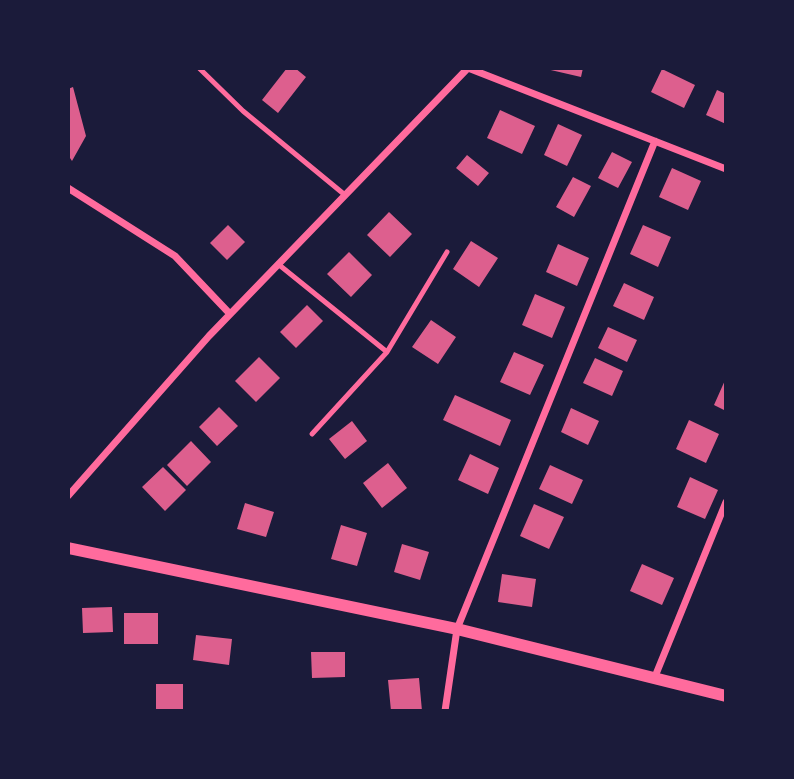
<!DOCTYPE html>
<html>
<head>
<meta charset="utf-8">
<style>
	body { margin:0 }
	#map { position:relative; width:794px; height:779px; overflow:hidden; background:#1b1b3a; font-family:"IBM Plex Sans",sans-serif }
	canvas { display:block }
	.frame { position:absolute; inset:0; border:70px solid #1b1b3a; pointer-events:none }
</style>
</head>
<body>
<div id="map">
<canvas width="794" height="779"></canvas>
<div class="frame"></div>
</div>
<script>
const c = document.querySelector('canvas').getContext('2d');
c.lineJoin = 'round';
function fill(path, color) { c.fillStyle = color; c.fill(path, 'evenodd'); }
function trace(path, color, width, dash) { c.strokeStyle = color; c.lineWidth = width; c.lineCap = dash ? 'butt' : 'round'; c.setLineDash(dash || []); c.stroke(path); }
fill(new Path2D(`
	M287 68H295L306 77 278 113 262 100Z
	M542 68H583L581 77Z
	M662 69 695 85 684 108 651 92Z
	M73 87 86 136 72 161 68 155V89Z
	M717 90 726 94V124L706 115Z
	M500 110 535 126 522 154 487 138Z
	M558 124 582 135 567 166 544 155Z
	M612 152 632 162 618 188 598 178Z
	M467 155 489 173 478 186 456 168Z
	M672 168 701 181 688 210 659 197Z
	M573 177 591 186 574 217 556 207Z
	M389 212 412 234 390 257 367 235Z
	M228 225 245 242 227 260 210 243Z
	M643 225 671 237 658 267 630 254Z
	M471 241 498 258 479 287 453 269Z
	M558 244 589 258 577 286 546 272Z
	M349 252 372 275 351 297 327 274Z
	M624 283 654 297 644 320 613 306Z
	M535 294 565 307 552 338 522 325Z
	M307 305 323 321 296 348 280 332Z
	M431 320 456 337 438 364 412 347Z
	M608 327 637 340 627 362 598 348Z
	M514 352 544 365 530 395 500 382Z
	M259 357 280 378 256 402 235 381Z
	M595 358 623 371 612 396 583 383Z
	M726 378V411L714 405Z
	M455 395 511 420 500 446 443 420Z
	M219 407 238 426 217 446 199 427Z
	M571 408 599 421 588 445 561 432Z
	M689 420 719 434 706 463 676 449Z
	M352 421 367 441 345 459 329 439Z
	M191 441 211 462 187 486 167 465Z
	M470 454 499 468 488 494 458 480Z
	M388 463 407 488 382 508 363 483Z
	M550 465 583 480 572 504 539 489Z
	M163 467 186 490 165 511 142 487Z
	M690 477 718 490 705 519 677 507Z
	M245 503 274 512 266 537 237 529Z
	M534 504 564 517 549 549 520 536Z
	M341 525 367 533 357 566 331 559Z
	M402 544 429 552 420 580 394 572Z
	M642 564 674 578 662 605 630 591Z
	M502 574 536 579 532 607 498 602Z
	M112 607 113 632 83 633 82 608Z
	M124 613H158V644H124Z
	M196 635 232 639 229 665 193 660Z
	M311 652H345V677L312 678Z
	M419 678 422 711H391L388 680Z
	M156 684H183V711H156Z`), '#dd5f8e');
trace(new Path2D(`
	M199 68 243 111 345 195
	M278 264 387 352
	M312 434 387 352 447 252`), '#ff6b9d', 5);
trace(new Path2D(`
	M468 68 726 169
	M68 188 175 256 230 314
	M68 496 209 336 468 68
	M654 679 726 502
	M445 711 457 629 655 141`), '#ff6b9d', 7);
trace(new Path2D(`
	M68 548 457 629 726 696`), '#ff6b9d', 12);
</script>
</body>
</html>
